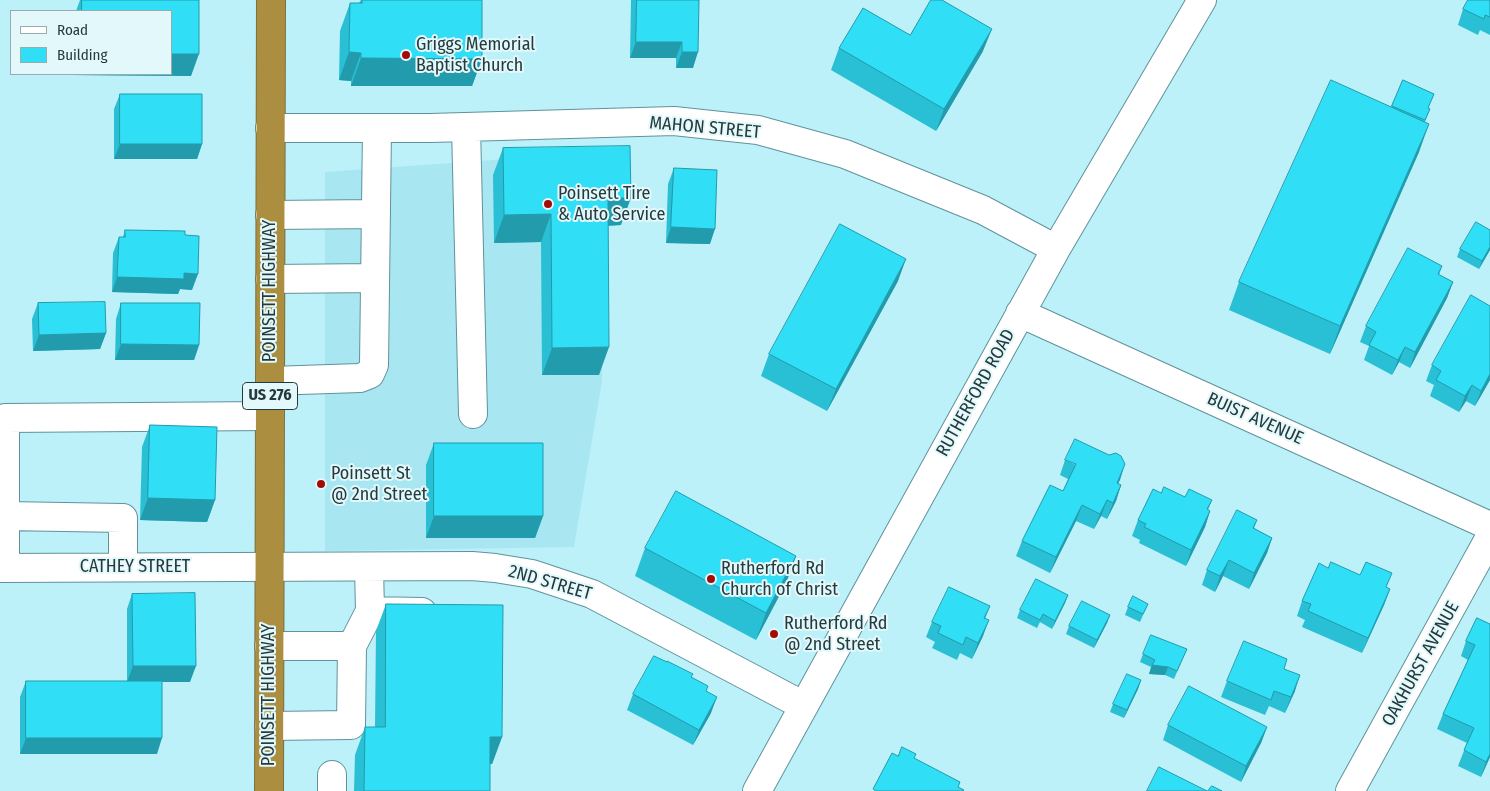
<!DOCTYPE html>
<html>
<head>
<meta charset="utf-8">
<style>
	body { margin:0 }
	#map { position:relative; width:1490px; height:791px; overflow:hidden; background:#bcf1fa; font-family:"Fira Sans Condensed",sans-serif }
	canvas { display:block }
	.legend { position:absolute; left:10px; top:10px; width:162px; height:65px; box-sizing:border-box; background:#e3f8fb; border:1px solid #97acaf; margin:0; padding:6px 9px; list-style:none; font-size:15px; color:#253a3d }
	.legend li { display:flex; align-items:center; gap:10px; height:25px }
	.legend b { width:25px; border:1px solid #97acaf }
</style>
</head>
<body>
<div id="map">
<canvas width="1490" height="791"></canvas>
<ul class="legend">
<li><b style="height:6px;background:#fff"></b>Road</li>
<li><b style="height:14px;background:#30def6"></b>Building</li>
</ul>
</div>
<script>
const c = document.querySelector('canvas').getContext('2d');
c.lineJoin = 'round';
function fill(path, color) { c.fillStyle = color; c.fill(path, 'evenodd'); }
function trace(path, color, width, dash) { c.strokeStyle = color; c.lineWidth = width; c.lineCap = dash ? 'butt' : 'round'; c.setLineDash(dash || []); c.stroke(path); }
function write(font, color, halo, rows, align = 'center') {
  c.font = font + ' "Fira Sans Condensed",sans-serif'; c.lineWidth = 4; c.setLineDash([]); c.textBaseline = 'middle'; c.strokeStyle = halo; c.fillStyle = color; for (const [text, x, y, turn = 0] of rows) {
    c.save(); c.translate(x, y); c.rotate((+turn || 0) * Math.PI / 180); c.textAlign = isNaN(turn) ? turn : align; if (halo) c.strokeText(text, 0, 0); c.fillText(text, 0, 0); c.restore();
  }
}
fill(new Path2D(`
	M604 152 602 381 574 547 325 551V172Z`), '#a8e7f1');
const minor = new Path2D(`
	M466 127 473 414
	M270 128H430L674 121 758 130 845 154 983 210 1056 249
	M270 215 376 214
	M270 279 375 278
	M1020 313 1490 526
	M270 381 360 378 370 374 374 365 377 128
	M123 567V518L5 516V418L270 416
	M369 567 370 611
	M0 568 472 566 495 568 532 574 592 594 804 706
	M5 568V516
	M269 646H352L351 725 269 726
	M352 646 370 611 422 612
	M332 775V791
	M757 791 1056 249 1202 0
	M1350 791 1490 537`);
const highway = new Path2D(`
	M269 791 271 0`);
trace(minor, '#60929b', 30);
trace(highway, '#7c713e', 30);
trace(minor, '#fff', 28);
trace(highway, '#ab8e3f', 28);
fill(new Path2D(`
	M80 0H199L191 76 73 75V74H171V11H76Z
	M361 0H482V59L472 86H351V81L339 80 340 31 350 3H359Z
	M631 0H699L693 68H676V58H630Z
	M1490 0V35L1480 30 1478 35 1458 25 1463 9Z
	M910 35 983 51 936 131 831 70 839 48Z
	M1403 80 1434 94 1428 108 1430 109 1425 122 1419 152 1330 354 1229 310 1239 282 1391 107Z
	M120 94 202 144 197 159H114V109Z
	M503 148 621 225 608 226 599 375H542L541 242 494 243 493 175Z
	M674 168 710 244 666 243 668 184Z
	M125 230 185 235 192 290 180 289 178 294 112 292 113 253 119 237H123Z
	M1490 230V250L1479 269 1457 257 1460 249Z
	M1442 266 1439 275 1453 282 1447 298 1410 368 1399 362 1392 375 1364 360 1369 346 1360 342 1366 326Z
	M898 281 827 411 761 376 769 354Z
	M38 303 106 333 100 349 33 351 32 319Z
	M121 303 199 345 194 360H115L116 319Z
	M1490 306V380L1475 406 1466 401 1459 412 1430 396 1434 385 1426 381 1432 365Z
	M150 425 215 500 207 522 140 520 142 447Z
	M434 443 543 516 535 538H426V465Z
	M1065 460 1121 485 1116 501 1107 519 1101 516 1094 529 1076 521 1050 573 1016 556 1022 541 1063 491 1068 479 1060 475Z
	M1185 497 1212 500 1208 510 1210 511 1205 527 1186 566 1139 543 1140 540 1132 536 1138 520Z
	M1257 520 1254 528 1272 538 1267 553 1249 589 1223 576 1215 592 1202 585 1207 570Z
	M645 548 796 556 786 583 756 640 635 576Z
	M1328 568 1390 589 1384 605 1362 653 1302 627 1305 620 1297 616 1302 601Z
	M132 594 190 682H162L157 754H20V697L26 681H127V609Z
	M1068 595 1065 603 1052 629 1040 622 1037 628 1017 618 1020 610Z
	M386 604 502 737 492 764H490V791H354L355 755 365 727H375L376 631Z
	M1148 604 1140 622 1125 615 1128 607Z
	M990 606 985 619 983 636 972 659 960 653 957 660 932 648 935 642 926 637 932 622Z
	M1110 615 1107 623 1094 648 1066 634 1069 626Z
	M1477 618 1490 757 1481 777 1458 766 1467 743 1437 729 1443 714 1468 660 1461 656 1466 641Z
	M1187 649 1174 679 1165 675 1149 674 1151 667 1140 662 1143 654Z
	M691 677 706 691 711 713 693 745 627 710 633 694Z
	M1141 680 1138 689 1124 718 1110 712 1113 704Z
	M1227 681 1295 691 1285 713 1269 706 1265 715 1221 697Z
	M1168 725 1267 727 1261 743 1241 782 1163 740Z`), '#29bfd4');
fill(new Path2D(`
	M992 29 983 51 936 131 944 109Z
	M636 42H682L676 58H630Z
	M349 52 361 53 351 81 339 80Z
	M682 52H698L693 68H676Z
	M171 54H199L191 76 73 75 74 74H171Z
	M361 58 482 59 472 86H351Z
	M1429 124 1419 152 1330 354 1340 326Z
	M120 144H202L197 159H114Z
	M608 198H631L621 225 598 226Z
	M551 214 541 242 494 243 504 215Z
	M671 227 715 229 710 244 666 243Z
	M1490 247V250L1479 269 1482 261Z
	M906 259 898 281 827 411 836 389Z
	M184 273 198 274 192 290 180 289 178 294 112 292 117 277Z
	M1453 282 1447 298 1410 368 1415 352Z
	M106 333 100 349 33 351 39 335Z
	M121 344 199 345 194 360H115Z
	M609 347 599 375H542L552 348Z
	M1405 347 1399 362 1392 375 1398 360Z
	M1490 374V380L1475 406 1481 391Z
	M1472 385 1466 401 1459 412 1465 396Z
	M1125 464 1120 480 1111 498 1117 483Z
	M1121 485 1116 501 1107 519 1113 503Z
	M148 498 215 500 207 522 140 520Z
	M1107 500 1101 516 1094 529 1100 514Z
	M1082 505 1076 521 1050 573 1056 557Z
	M1210 511 1205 527 1186 566 1191 550Z
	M434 516H543L535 538H426Z
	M1272 538 1267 553 1249 589 1254 573Z
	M796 556 786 583 756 640 766 613Z
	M1229 560 1223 576 1215 592 1220 576Z
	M1390 589 1384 605 1362 653 1368 638Z
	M1068 595 1065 603 1052 629 1055 621Z
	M1110 615 1107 623 1094 648 1097 640Z
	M989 620 983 636 972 659 978 643Z
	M1152 665 1168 667 1165 675 1149 674Z
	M133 666H196L190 682H127Z
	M1300 675 1295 691 1285 713 1291 697Z
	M1141 680 1138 689 1124 718 1127 710Z
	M717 697 711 713 693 745 699 730Z
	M1267 727 1261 743 1241 782 1246 766Z
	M490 737H502L492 764H480Z
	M26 738H162L157 754H20Z
	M1490 754V757L1481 777 1486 762Z`), '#229bac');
const building = new Path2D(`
	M82 0H199V54H171V11H82Z
	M362 0H482V59L361 58V53L349 52 350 3H362Z
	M637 0H699L698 52H682V42H636Z
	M931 0H942L992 29 944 109 839 48 863 8 910 35Z
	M1468 0H1490V17L1485 15 1484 19 1463 9Z
	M1331 80 1429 124 1340 326 1239 282Z
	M1403 80 1434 94 1428 108 1430 109 1425 120 1392 106Z
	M120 94H202V144H120Z
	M630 146 631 198H608L609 347 552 348 551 214 504 215 503 148Z
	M674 168 717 170 715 229 671 227Z
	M1476 222 1490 230V247L1482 261 1460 249Z
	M840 224 906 259 836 389 769 354Z
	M125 230 185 231V235L199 236 198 274 184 273V279L117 277 119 237H125Z
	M1408 248 1442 266 1438 274 1453 282 1415 352 1405 347 1398 360 1369 345 1376 332 1366 326Z
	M1471 295 1490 306V374L1481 391 1472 385 1465 396 1436 380 1441 371 1432 365Z
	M105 302 106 333 39 335 38 303Z
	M121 303H200L199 345 121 344Z
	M150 425 217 427 215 500 148 498Z
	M1075 439 1109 455 1116 453 1121 456 1125 464 1117 483 1121 485 1113 503 1107 500 1100 514 1082 505 1056 557 1022 541 1050 485 1063 491 1076 464 1065 460Z
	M434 443H543V516H434Z
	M1164 487 1185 497 1189 489 1212 500 1207 509 1210 511 1191 550 1144 527 1146 524 1138 520 1153 489 1161 493Z
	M676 491 796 556 766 613 645 548Z
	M1237 510 1257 520 1253 528 1272 538 1254 573 1229 560 1220 576 1207 570Z
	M1331 562 1360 575 1366 562 1392 573 1386 587 1390 589 1368 638 1308 611 1311 604 1302 601 1319 563 1328 568Z
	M1036 579 1068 595 1055 621 1043 614 1040 620 1020 610Z
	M949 587 990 606 984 618 989 620 978 643 966 637 963 645 938 633 941 626 932 622Z
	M195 593 196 666H133L132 594Z
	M1133 596 1148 604 1143 614 1128 607Z
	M1082 601 1110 615 1097 640 1069 626Z
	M386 604 503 605 502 737H490V791H364L365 727H385Z
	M1477 618 1490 624V754L1486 762 1464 750 1474 728 1443 714 1475 645 1466 641Z
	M1151 635 1187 649 1177 671 1168 667 1152 665 1155 660 1143 654Z
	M1244 641 1287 659 1284 669 1300 675 1291 697 1274 691 1271 700 1227 681Z
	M654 656 667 662V661L693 674 691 677 708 686 706 691 717 697 699 730 633 694Z
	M1127 674 1141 680 1127 710 1113 704Z
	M26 681H162V738H26Z
	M1189 686 1267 727 1246 766 1168 725Z
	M902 747 916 754 914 758 960 782 958 787 964 790 963 791H876L873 789 892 753 898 756Z
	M1159 767 1207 791H1147Z
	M1212 786 1222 791H1208Z`);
fill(building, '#30def6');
trace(building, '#229bac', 1);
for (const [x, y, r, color] of [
	[406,55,5,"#a30b06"],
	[548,204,5,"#a30b06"],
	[321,484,5,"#a30b06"],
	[711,579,5,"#a30b06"],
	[774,634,5,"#a30b06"]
]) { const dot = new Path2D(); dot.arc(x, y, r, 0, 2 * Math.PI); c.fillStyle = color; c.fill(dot); trace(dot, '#e3f8fb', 2); }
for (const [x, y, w] of [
	[270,396,55]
]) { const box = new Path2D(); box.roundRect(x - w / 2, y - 13.5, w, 27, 4); c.fillStyle = '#e3f8fb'; c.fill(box); trace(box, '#253a3d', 1); }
write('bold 16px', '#253a3d', null, [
	["US 276",270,396]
]);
write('18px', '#253a3d', '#e3f8fb', [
	["Griggs Memorial",416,45],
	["Baptist Church",416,66],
	["Poinsett Tire",558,194],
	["& Auto Service",558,215],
	["Poinsett St",331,474],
	["@ 2nd Street",331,495],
	["Rutherford Rd",721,569],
	["Church of Christ",721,590],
	["Rutherford Rd",784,624],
	["@ 2nd Street",784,645]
], 'left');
write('18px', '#253a3d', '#e3f8fb', [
	["MAHON STREET",705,128,5],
	["POINSETT HIGHWAY",270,291,-90],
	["RUTHERFORD ROAD",976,393,-61],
	["BUIST AVENUE",1255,419,24],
	["CATHEY STREET",135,567],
	["2ND STREET",550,583,16],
	["OAKHURST AVENUE",1421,664,-61],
	["POINSETT HIGHWAY",269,695,-90]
]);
</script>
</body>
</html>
